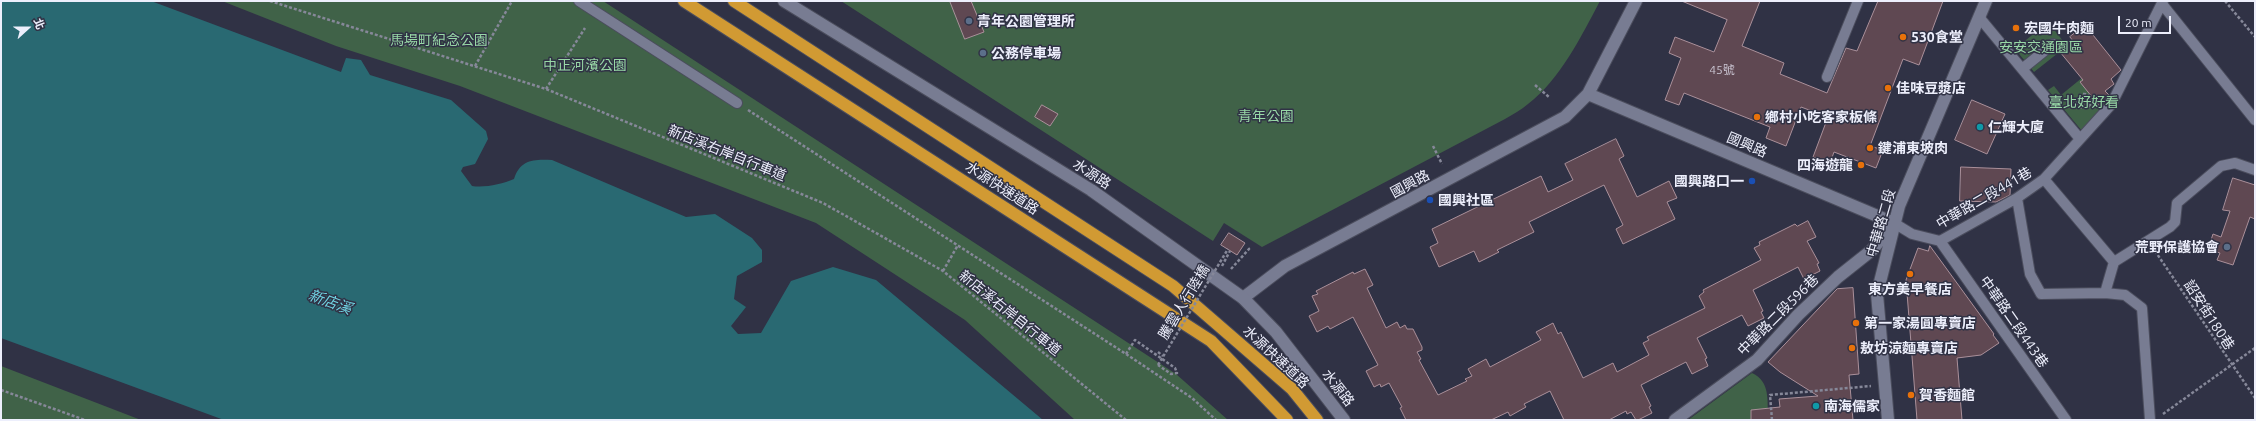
<!DOCTYPE html>
<html>
<head>
<meta charset="utf-8">
<style>
	body { margin:0 }
	#map { position:relative; width:2256px; height:421px; overflow:hidden; background:#303245; font-family:Ubuntu,"Noto Sans TC",sans-serif }
	canvas { display:block }
	.frame { position:absolute; inset:0; border:2px solid #edeffc; pointer-events:none }
	.north { position:absolute; left:8px; top:8px; width:40px; height:40px; -webkit-text-stroke:3px #303245; paint-order:stroke; rotate:69deg; font-size:11px; font-weight:700; line-height:16px; text-align:center; color:#edeffc }
	.north::after { content:''; display:block; margin:auto; width:14px; height:18px; background:#edeffc; clip-path:polygon(50% 0,100% 100%,50% 72%,0 100%) }
	.scale { position:absolute; left:2118px; top:16px; width:53px; height:18px; box-sizing:border-box; border:2px solid #edeffc; border-top:0; padding-left:5px; font-size:12px; line-height:14px; white-space:nowrap; color:#edeffc; -webkit-text-stroke:3px #303245; paint-order:stroke }
</style>
</head>
<body>
<div id="map">
<canvas width="2256" height="421"></canvas>
<div class="frame"></div>
<div class="north">北</div>
<div class="scale">20 m</div>
</div>
<script>
const c = document.querySelector('canvas').getContext('2d');
c.lineJoin = 'round';
function fill(path, color) { c.fillStyle = color; c.fill(path, 'evenodd'); }
function trace(path, color, width, dash) { c.strokeStyle = color; c.lineWidth = width; c.lineCap = dash ? 'butt' : 'round'; c.setLineDash(dash || []); c.stroke(path); }
function write(font, color, halo, rows, align = 'center') {
  c.font = font + ' Ubuntu,"Noto Sans TC",sans-serif'; c.lineWidth = 3; c.setLineDash([]); c.textBaseline = 'middle'; c.strokeStyle = halo; c.fillStyle = color; for (const [text, x, y, turn = 0] of rows) {
    c.save(); c.translate(x, y); c.rotate((+turn || 0) * Math.PI / 180); c.textAlign = isNaN(turn) ? turn : align; if (halo) c.strokeText(text, 0, 0); c.fillText(text, 0, 0); c.restore();
  }
}
fill(new Path2D(`
	M222 1H603L1176 374 1228 420H1075L965 320 816 223 460 86 336 46Z
	M841 1H1600C1582 35 1560 80 1528 104 1521 110 1513 114 1505 119L1262 247 1224 223 1213 241Z
	M2048 22 2067 46 2034 72 2015 49Z
	M2088 73 2111 101 2082 131 2048 90 2054 86 2061 95Z
	M1 366 141 420H1Z
	M1752 373C1771 382 1767 401 1768 420H1688Z`), '#406248');
fill(new Path2D(`
	M1 1H151L341 72 346 58 361 60 370 75 451 100 486 131 488 139 475 164 463 167 461 171 472 186C485 188 502 184 514 179 520 159 535 159 552 160L686 217 715 214 752 238 762 250V262L737 276 734 299 746 307 731 326 738 334 761 333 791 281 833 267 876 280 1043 420H224L1 338Z`), '#296972');
const building = new Path2D(`
	M950 1H971L984 32 965 39Z
	M1682 1H1760L1742 46 1784 63 1780 74 1827 93 1846 48 1857 51 1878 1H1943L1919 65 1903 59 1870 146 1883 150 1876 168 1834 152 1830 163 1813 157 1828 117 1801 107 1786 146 1766 138 1770 127 1684 93 1679 105 1665 100 1681 58 1669 53 1675 37 1714 52 1727 20Z
	M2085 25 2121 70 2111 79 2114 84 2105 91 2109 95 2100 107 2080 82 2083 80 2060 52 2073 41 2070 37Z
	M1972 100 2005 114 1987 154 1955 140Z
	M1042 105 1058 114 1050 126 1035 117Z
	M1616 139 1624 156 1619 159 1637 197 1669 181 1677 198 1667 202 1675 219 1623 244 1616 229 1623 225 1604 185 1529 222 1534 232 1497 250 1499 252 1479 262 1474 251 1439 267 1430 247 1438 243 1432 229 1541 176 1548 192 1573 180 1565 164Z
	M1961 167 2011 169 2010 195 1996 202 1960 201Z
	M2233 178 2255 185V219L2250 217 2233 265 2217 260 2220 253 2208 249 2213 234 2221 237 2230 211 2223 210Z
	M1808 221 1816 237 1807 241 1819 263 1817 264 1820 271 1804 279 1798 267 1753 290 1763 311 1761 312 1764 318 1748 326 1742 315 1697 338 1707 358 1705 359 1708 366 1692 374 1686 362 1641 385 1651 406 1649 407 1652 413 1638 420H1636L1631 412 1627 414 1626 411 1609 420H1564L1550 391 1524 404 1526 407 1510 416 1508 412 1491 420H1406L1400 408 1402 407 1389 383 1381 387 1380 384 1374 387 1366 371 1378 365 1353 317 1330 329 1328 326 1317 332 1309 316 1319 311 1312 296 1318 294 1316 291 1353 272 1354 274 1365 269 1373 285 1367 288 1386 328 1397 322 1400 328 1405 325 1407 329H1413L1422 347V350L1417 352 1421 359 1419 360 1438 395 1467 381 1465 379 1472 376 1468 369 1486 359 1490 367 1541 340 1536 332 1553 323 1558 334 1561 332 1583 378 1613 363 1617 372 1649 355 1643 343 1649 340 1647 337 1705 308 1699 296 1704 292 1703 290 1761 260 1754 248 1760 245 1759 242 1795 224 1797 226Z
	M1229 233 1245 243 1237 255 1221 245Z
	M1930 246 1994 334 1993 335 1999 343 1981 355 1957 358 1962 420H1917L1906 280 1918 248 1928 251Z
	M1853 288 1859 374 1849 375 1853 420H1751V410L1780 407 1779 399 1818 396 1780 372 1768 362 1837 289Z`);
fill(building, '#5f4852');
trace(building, '#aa909a', 1);
const lane = new Path2D(`
	M579 1 737 103
	M2162 4 2255 120
	M1979 17 2080 139
	M2022 69 2053 44
	M1827 77 1858 1
	M2044 179 2114 262
	M2017 198 2030 274 2041 294 2105 293 2125 295 2142 308 2150 420
	M1894 223 1912 234 1940 241 2017 198 2044 179 2111 105 2163 1
	M1940 241 2066 420
	M2105 293 2114 262 2170 227 2175 222 2177 203 2221 166 2235 163 2255 170`);
const street = new Path2D(`
	M1588 94 1894 223 1872 250 1838 277 1798 315 1757 360 1675 420
	M1243 298 1285 266 1565 117 1588 94 1636 1`);
const secondary = new Path2D(`
	M784 1 1091 190 1243 298 1276 332 1344 420
	M1888 420 1877 294 1899 206 1986 1`);
const highway = new Path2D(`
	M684 1 1211 341 1287 420
	M734 1 1173 286 1292 389 1317 420`);
trace(lane, '#4b4d5d', 12);
trace(street, '#4b4d5d', 14);
trace(secondary, '#4b4d5d', 14);
trace(highway, '#4b4d5d', 14);
trace(new Path2D(`
	M270 1 546 89 823 203 943 271 1126 420
	M2225 1 2255 37
	M475 66 512 1
	M1535 85 1549 97
	M546 89 585 28
	M2077 101a7 7 0 1 1 14 0a7 7 0 1 1-14 0Z
	M2068 104 2078 103
	M748 110 1126 354 1192 398 1216 420
	M1433 146 1442 164
	M2155 251 2255 398
	M1222 266 1230 251
	M1231 269 1249 249 1247 247
	M943 271 958 245
	M1126 354 1135 340 1175 368 1177 373 1171 374 1158 365
	M1 390 85 420
	M2163 414 2255 348
	M1772 420 1770 395 1871 386`), '#868899', 2.5, [3, 2]);
trace(lane, '#787c92', 10);
trace(street, '#787c92', 12);
trace(secondary, '#787c92', 12);
trace(highway, '#d19a33', 12);
trace(new Path2D(`
	M1158 352 1163 356
	M1158 365 1228 249`), '#868899', 2.5, [3, 2]);
for (const [x, y, r, color] of [
	[969,21,4,"#5c6f8a"],
	[2016,28,4,"#e8710a"],
	[1903,37,4,"#e8710a"],
	[983,53,4,"#5c6f8a"],
	[1888,88,4,"#e8710a"],
	[1757,117,4,"#e8710a"],
	[1980,127,4,"#0f9aa8"],
	[1870,148,4,"#e8710a"],
	[1861,165,4,"#e8710a"],
	[1752,181,4,"#1a4fb4"],
	[1430,200,4,"#1a4fb4"],
	[2227,247,4,"#5c6f8a"],
	[1910,274,4,"#e8710a"],
	[1856,323,4,"#e8710a"],
	[1852,348,4,"#e8710a"],
	[1911,395,4,"#e8710a"],
	[1816,406,4,"#0f9aa8"]
]) { const dot = new Path2D(); dot.arc(x, y, r, 0, 2 * Math.PI); c.fillStyle = color; c.fill(dot); trace(dot, '#303245', 1.5); }
write('12px', '#cac5d2', null, [
	["45號",1722,70]
]);
write('bold 14px', '#edeffc', '#303245', [
	["青年公園管理所",977,21],
	["宏國牛肉麵",2024,28],
	["530食堂",1911,37],
	["公務停車場",991,53],
	["佳味豆漿店",1896,88],
	["鄉村小吃客家板條",1765,117],
	["仁輝大廈",1988,127],
	["鍵浦東坡肉",1878,148],
	["四海遊龍",1853,165,"right"],
	["國興路口一",1744,181,"right"],
	["國興社區",1438,200],
	["荒野保護協會",2219,247,"right"],
	["東方美早餐店",1910,289,"center"],
	["第一家湯圓專賣店",1864,323],
	["敖坊涼麵專賣店",1860,348],
	["賀香麵館",1919,395],
	["南海儒家",1824,406]
], 'left');
write('14px', '#98d8a6', '#303245', [
	["馬場町紀念公園",439,40],
	["安安交通園區",2041,47],
	["中正河濱公園",585,65],
	["臺北好好看",2084,102],
	["青年公園",1266,116]
]);
write('14px', '#edeffc', '#303245', [
	["國興路",1747,145,23],
	["新店溪右岸自行車道",727,153,22],
	["水源路",1092,174,33],
	["國興路",1410,184,-28],
	["水源快速道路",1002,188,33],
	["中華路二段441巷",1984,198,-30],
	["中華路二段",1881,223,-74],
	["騰雲人行陸橋",1184,302,-59],
	["新店溪右岸自行車道",1010,313,39],
	["中華路二段596巷",1778,315,-45],
	["詔安街180巷",2209,315,57],
	["中華路二段443巷",2014,322,55],
	["水源快速道路",1276,357,43],
	["水源路",1338,388,52]
]);
write('italic 15px', '#70d4e3', '#303245', [
	["新店溪",330,302,20]
]);
</script>
</body>
</html>
